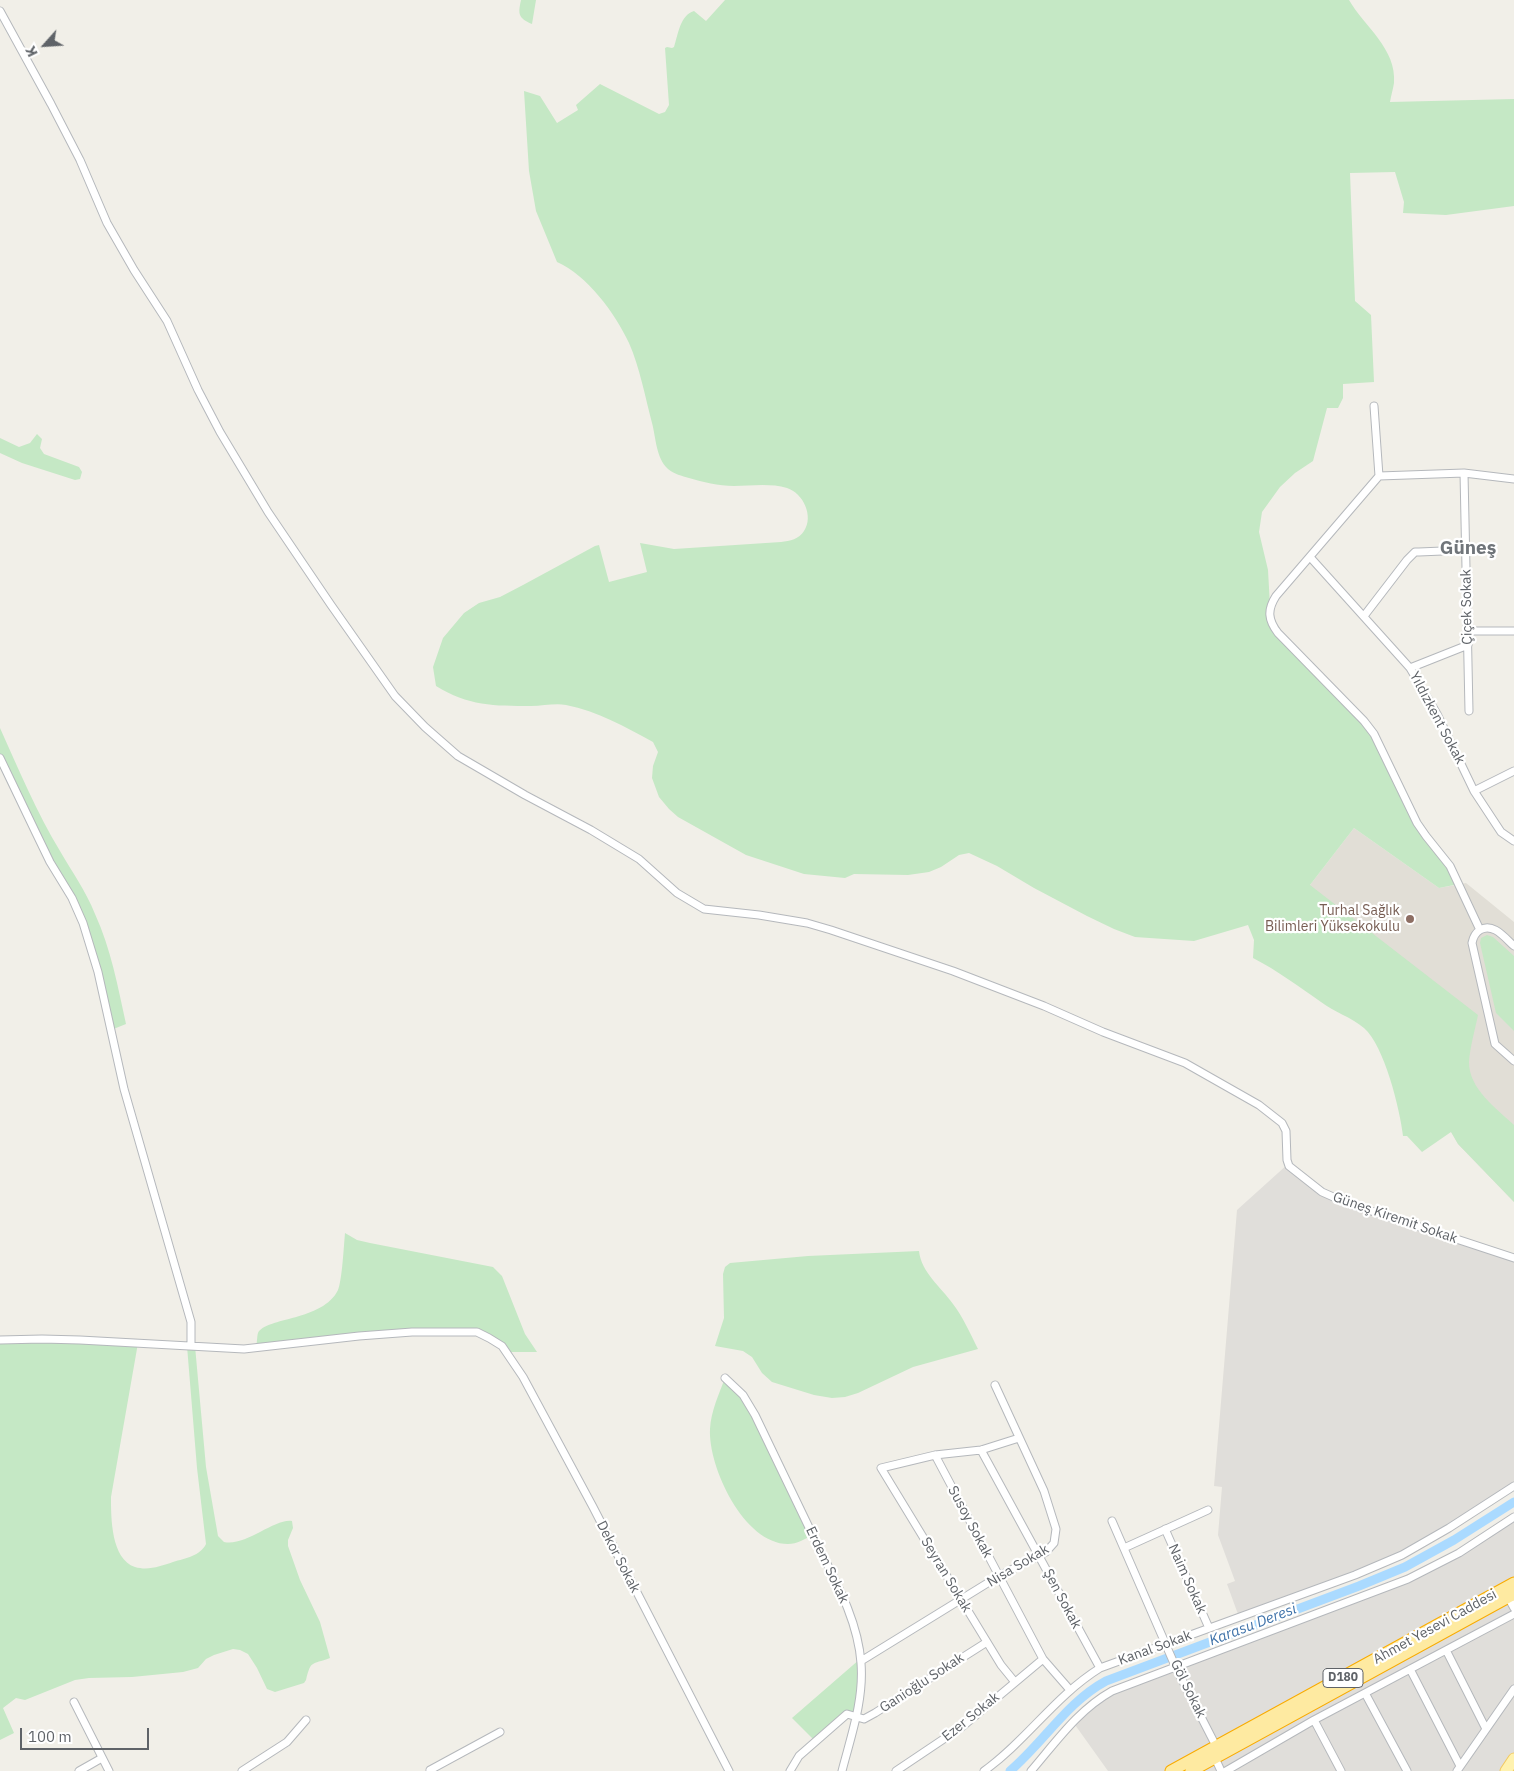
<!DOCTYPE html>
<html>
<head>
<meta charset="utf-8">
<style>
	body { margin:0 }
	#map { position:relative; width:1514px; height:1771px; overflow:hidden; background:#f1efe8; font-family:"IBM Plex Sans",sans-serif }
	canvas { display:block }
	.north { position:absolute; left:20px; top:20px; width:50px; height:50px; -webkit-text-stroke:4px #fff; paint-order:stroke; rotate:244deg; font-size:14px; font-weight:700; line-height:20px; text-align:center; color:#5f6368 }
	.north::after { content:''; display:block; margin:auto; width:18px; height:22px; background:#5f6368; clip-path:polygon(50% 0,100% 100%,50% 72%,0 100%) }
	.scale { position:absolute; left:20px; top:1728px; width:129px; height:22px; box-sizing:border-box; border:2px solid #5f6368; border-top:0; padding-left:6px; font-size:15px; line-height:18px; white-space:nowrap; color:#5f6368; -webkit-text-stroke:4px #fff; paint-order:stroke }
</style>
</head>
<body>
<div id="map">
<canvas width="1514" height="1771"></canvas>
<div class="north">K</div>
<div class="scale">100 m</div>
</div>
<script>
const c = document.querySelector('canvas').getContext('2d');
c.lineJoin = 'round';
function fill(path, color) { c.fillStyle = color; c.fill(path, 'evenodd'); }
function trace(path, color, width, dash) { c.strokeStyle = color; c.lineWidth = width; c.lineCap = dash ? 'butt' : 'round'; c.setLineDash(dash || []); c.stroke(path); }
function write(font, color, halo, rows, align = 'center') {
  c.font = font + ' "IBM Plex Sans",sans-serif'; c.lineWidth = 4.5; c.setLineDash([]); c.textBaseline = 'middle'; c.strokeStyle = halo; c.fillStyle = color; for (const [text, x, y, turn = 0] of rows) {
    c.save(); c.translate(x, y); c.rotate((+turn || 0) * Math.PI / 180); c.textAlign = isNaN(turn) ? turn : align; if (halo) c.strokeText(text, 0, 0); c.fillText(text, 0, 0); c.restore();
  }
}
fill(new Path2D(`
	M1288 1164 1322 1192 1514 1258V1486L1402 1555 1239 1617 1227 1584 1235 1581 1218 1535 1222 1487 1214 1486 1237 1210Z
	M1514 1517V1771H1108L1073 1722 1100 1697 1408 1579Z`), '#e0deda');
fill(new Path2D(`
	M1354 828 1439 888 1466 883 1514 922V1202L1458 1144 1448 1126 1436 1100 1273 933Z`), '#e1ded6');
fill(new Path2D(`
	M521 0H536L532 24C518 18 518 14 521 0Z
	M725 0H1349C1364 26 1397 49 1394 83 1393 89 1391 96 1390 102L1514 99V206L1446 215 1403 213 1404 202 1395 172 1350 173 1355 301 1371 315 1374 382 1343 384V398L1338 408H1327L1313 461 1295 473 1280 487 1262 512 1259 532 1268 570 1271 624 1369 727 1412 813 1459 884 1439 888 1354 828 1310 885 1478 1015C1475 1030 1470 1047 1469 1062 1469 1089 1496 1108 1514 1125V1202L1458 1144 1451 1132 1422 1152 1407 1136H1403C1400 1109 1384 1045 1364 1028 1351 1017 1334 1012 1321 1002 1298 986 1278 971 1253 958L1254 940 1248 925 1194 941 1135 937 1114 929 1087 916 1034 888 997 866 969 853 959 855 941 867 929 872 908 875 854 874 845 878 804 874 746 855 678 817 669 809 659 797 652 778 653 766 658 752 653 742C625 727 598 711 566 705 555 703 543 706 531 706 494 706 468 706 436 686L433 667 443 638 464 613 479 603 500 597 523 585 595 546 599 545 609 582 647 572 640 543 674 549 781 542C790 541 799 539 804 531 814 516 803 493 787 488 770 483 750 486 734 486 718 486 703 482 689 478 682 476 674 474 668 469 656 458 656 438 652 423 645 397 640 368 629 343 615 313 587 275 557 262L536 211 529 171 524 91 540 96 557 123 578 110 576 105 600 84 659 114 665 112 669 105 665 48 667 47 672 48 674 47C678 35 680 15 694 11L706 21Z
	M37 434 42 439 40 448 44 454 79 467 82 472 80 479 75 480 22 463 0 453V438L19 447 30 443Z
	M0 728C18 768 37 813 60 851 72 872 86 891 95 914 111 949 118 987 126 1024L111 1030 84 923 0 758Z
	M1487 935 1493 937 1514 956V1031L1496 1013 1480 943 1481 938Z
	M345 1233 357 1240 370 1243 493 1267 502 1276 525 1334 537 1352H506L477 1332H412L256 1348C257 1344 257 1336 258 1333 266 1317 323 1321 338 1290 342 1281 344 1244 345 1233Z
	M919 1251C921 1272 941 1287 953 1304 963 1317 970 1333 978 1349L913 1367 858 1393 845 1397 832 1398 814 1395 772 1382 762 1373 752 1357 743 1351 715 1346 724 1318 723 1274 725 1267 730 1263 808 1256Z
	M0 1341 138 1343 111 1497C111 1518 111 1559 135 1567 148 1571 161 1566 173 1562 186 1558 200 1556 206 1544L197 1468 187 1346H195L206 1467 218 1536 224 1542C245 1547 275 1518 292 1521L293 1528 288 1540V1546L300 1580 320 1622 330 1658C311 1665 311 1660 306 1680L304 1683 275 1692 267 1689 257 1668 248 1654 240 1650 233 1649 214 1655 206 1659 198 1668 183 1672 132 1677 89 1678 75 1680 25 1700 16 1698 3 1708 14 1733 0 1740Z
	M725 1378 739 1390 813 1535C805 1539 797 1544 788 1544 744 1544 708 1467 710 1429 711 1411 719 1394 725 1378Z
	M860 1659 857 1716 847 1714 815 1741 792 1718Z`), '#c5e8c5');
trace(new Path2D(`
	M1010 1771C1044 1742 1067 1702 1106 1681L1359 1586 1405 1567 1454 1540 1514 1502`), '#aadaff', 9);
const minor = new Path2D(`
	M0 11 51 104 80 160 107 223 134 270 167 321 198 390 220 432 268 512 331 605 395 696 425 727 458 756 525 795 591 830 639 859 677 893 704 909 759 915 807 923 831 930 953 971 1044 1006 1103 1032 1185 1063 1259 1105 1282 1123 1286 1131 1287 1160 1289 1166 1322 1192 1347 1203 1514 1258
	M1374 406 1379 476
	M1464 473 1469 711
	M1310 557 1410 668 1437 714 1474 791 1501 832 1514 841
	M1364 616 1407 560 1415 552H1419L1466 550
	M1468 631H1514
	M1410 668 1468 645
	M0 758 35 831 50 862 72 898 83 923 98 972 124 1089 191 1322V1346
	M1474 791 1514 771
	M1480 930 1450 866 1426 836 1417 823 1374 734 1364 721 1278 633C1268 620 1267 610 1276 596L1379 476 1464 473 1514 479
	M1514 946C1505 938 1493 922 1480 930 1475 933 1473 938 1472 943L1495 1044 1514 1061
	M0 1340 42 1339 80 1340 244 1349 359 1336 412 1332H477L489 1338 502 1346 523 1377 593 1507 729 1771
	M725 1378 743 1395 755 1415C775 1457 796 1500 816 1542 835 1580 858 1620 861 1663 864 1700 851 1736 842 1771
	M981 1450 1100 1668
	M935 1455 1043 1659 1070 1690
	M1112 1521 1176 1668 1216 1746
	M1165 1529 1209 1628
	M1124 1548 1208 1510
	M1508 1597 1514 1608
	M1446 1650 1486 1729
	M861 1661 999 1576 1046 1552 1054 1543 1056 1529 1044 1491 995 1385
	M1410 1669 1460 1766
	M1014 1681 1001 1665 881 1468 935 1455 981 1450 1019 1438
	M1365 1693 1407 1771
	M74 1702 109 1771
	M1314 1720 1341 1771
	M1215 1758 1221 1771
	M79 1771 102 1758
	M242 1771 287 1742 306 1720
	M431 1771 430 1770 500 1732
	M790 1771 799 1756 847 1714 864 1719 875 1713 987 1642
	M896 1771 963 1726 1043 1659
	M984 1771C1026 1741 1055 1696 1100 1668L1355 1575 1402 1555 1449 1528 1514 1486
	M1031 1771C1056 1742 1078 1710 1112 1691L1408 1579 1459 1553 1514 1517
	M1226 1771 1314 1720 1514 1614
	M1457 1771 1514 1689`);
const primary = new Path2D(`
	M1506 1771 1514 1759`);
const trunk = new Path2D(`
	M1171 1771 1514 1583
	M1191 1771 1514 1594`);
trace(minor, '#b5b8bc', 9);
trace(primary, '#f2c960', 13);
trace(trunk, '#f9ab00', 13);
trace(minor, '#fff', 7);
trace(primary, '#fff2af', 11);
trace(trunk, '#feeaa1', 11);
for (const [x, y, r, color] of [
	[1410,919,5,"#8d6e63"]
]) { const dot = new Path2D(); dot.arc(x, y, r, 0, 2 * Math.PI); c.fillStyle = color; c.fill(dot); trace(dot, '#fff', 2); }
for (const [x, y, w] of [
	[1343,1678,40]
]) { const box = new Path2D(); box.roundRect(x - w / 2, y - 9.5, w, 19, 4); c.fillStyle = '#fff'; c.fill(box); trace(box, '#5f6368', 1); }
write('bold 12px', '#5f6368', null, [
	["D180",1343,1678]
]);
write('14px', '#5f6368', '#fff', [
	["Çiçek Sokak",1467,607,-91],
	["Yıldızkent Sokak",1437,718,62],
	["Güneş Kiremit Sokak",1395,1218,19],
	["Susoy Sokak",970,1522,62],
	["Dekor Sokak",618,1557,63],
	["Erdem Sokak",827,1565,65],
	["Nisa Sokak",1018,1566,-31],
	["Seyran Sokak",946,1575,59],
	["Naim Sokak",1187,1579,66],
	["Şen Sokak",1062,1599,62],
	["Ahmet Yesevi Caddesi",1435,1627,-29],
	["Kanal Sokak",1155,1648,-20],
	["Ganioğlu Sokak",922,1683,-33],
	["Göl Sokak",1188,1689,64],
	["Ezer Sokak",971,1717,-39]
]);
write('14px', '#785e54', '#fff', [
	["Turhal Sağlık",1400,911],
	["Bilimleri Yüksekokulu",1400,927]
], 'right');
write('italic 15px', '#4174aa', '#fff', [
	["Karasu Deresi",1253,1625,-21]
]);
write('bold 19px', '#70757a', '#fff', [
	["Güneş",1468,549]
]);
</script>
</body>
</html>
